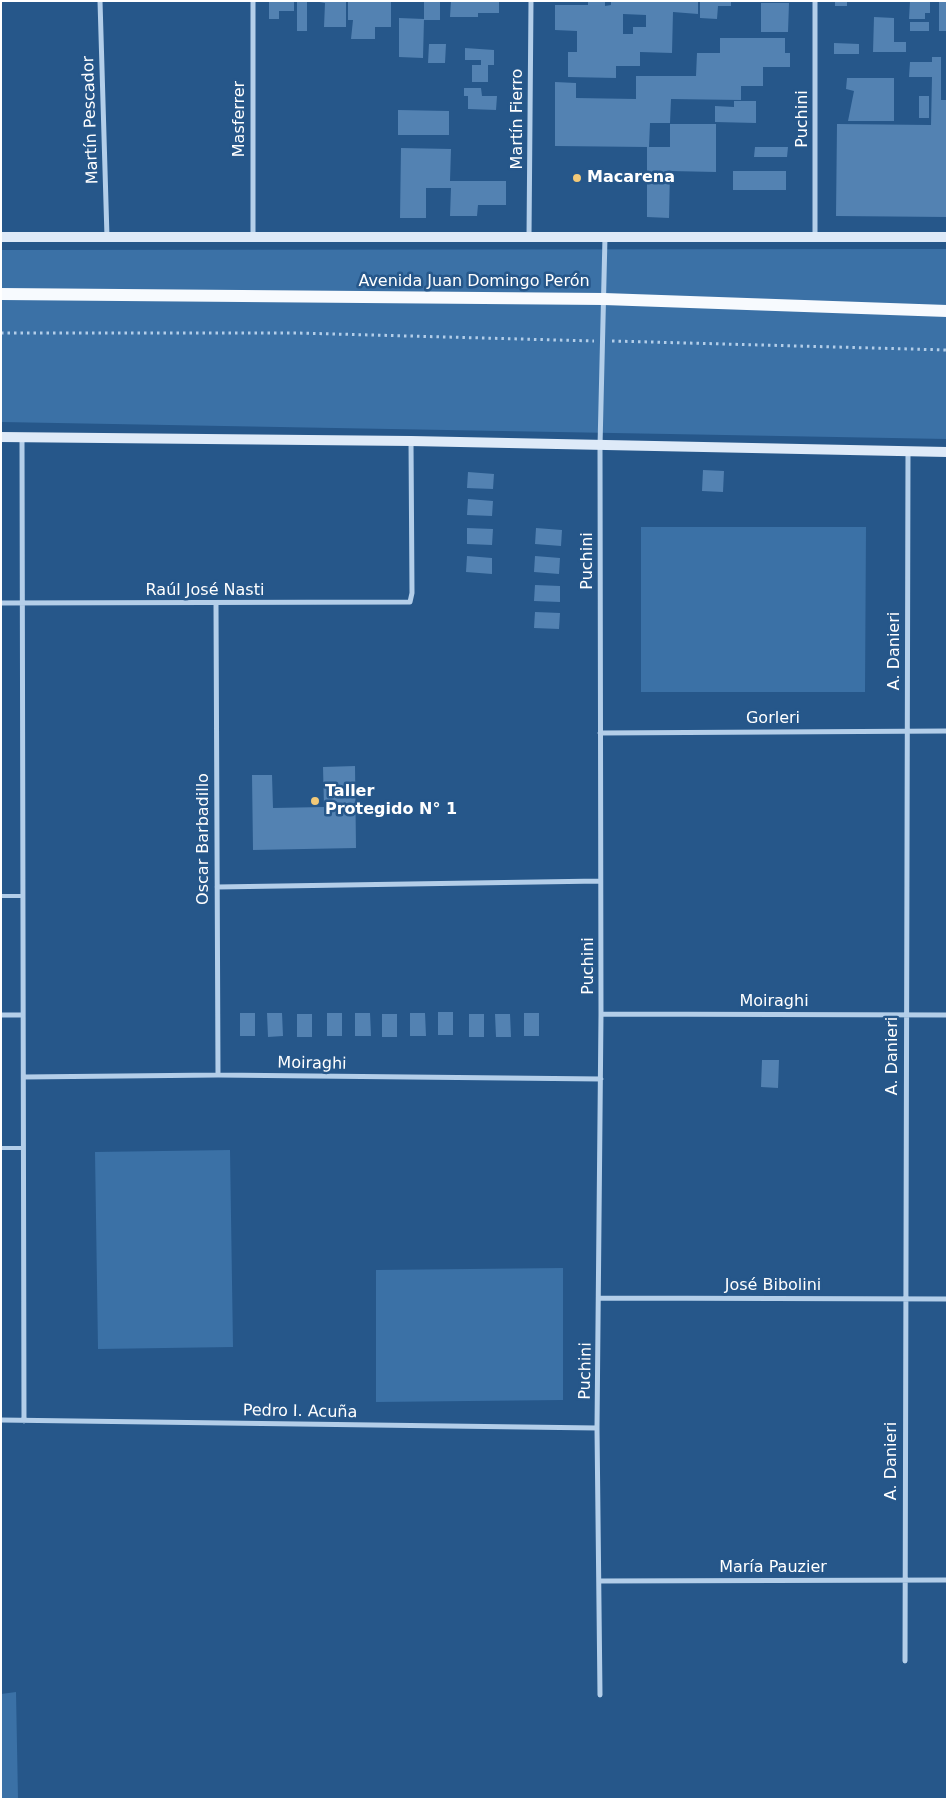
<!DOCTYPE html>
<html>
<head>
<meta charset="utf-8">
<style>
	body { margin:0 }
	#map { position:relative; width:948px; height:1800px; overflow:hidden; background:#26578a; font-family:"DejaVu Sans",sans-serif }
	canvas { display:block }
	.frame { position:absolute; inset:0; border:2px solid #fff; pointer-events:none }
</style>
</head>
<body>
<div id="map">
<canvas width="948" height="1800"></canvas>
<div class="frame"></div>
</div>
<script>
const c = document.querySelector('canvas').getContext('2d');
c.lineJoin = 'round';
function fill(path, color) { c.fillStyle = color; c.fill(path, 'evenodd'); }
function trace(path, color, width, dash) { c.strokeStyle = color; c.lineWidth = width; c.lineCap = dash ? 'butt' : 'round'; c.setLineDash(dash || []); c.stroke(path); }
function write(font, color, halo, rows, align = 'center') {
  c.font = font + ' "DejaVu Sans",sans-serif'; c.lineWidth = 5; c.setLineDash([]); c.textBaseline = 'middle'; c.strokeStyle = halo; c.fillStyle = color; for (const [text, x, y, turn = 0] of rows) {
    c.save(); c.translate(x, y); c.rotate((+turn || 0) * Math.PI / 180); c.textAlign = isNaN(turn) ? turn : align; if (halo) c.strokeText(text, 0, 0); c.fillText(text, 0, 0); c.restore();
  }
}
fill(new Path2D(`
	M947 249V439L1 422V250Z
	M641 527H866L865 692H641Z
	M230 1150 233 1347 98 1349 95 1152Z
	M563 1268V1400L376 1402V1270Z
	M16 1692 18 1799H1V1694Z`), '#3b71a6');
fill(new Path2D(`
	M269 1H294V11H279V19H269Z
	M297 1H307V31H297Z
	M314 1 346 2V27H324L325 3Z
	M348 1H391V27H375V39H351L353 20H348Z
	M424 1H440V20H424Z
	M451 1H499V13H478V17H450Z
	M588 1H605V6L611 5V1H698V14L673 12 672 53 640 52V66H616V78L568 77V52H577V31L555 30V5H588ZM623 14 646 15V27H633V34H623Z
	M700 1H731V6H718L717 19 700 18Z
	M835 1H847V6H835Z
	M910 1H930V13H925V19H909Z
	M939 1H947V31H939Z
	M761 3H789L788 32H761Z
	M874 17 894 18V42H906V52H873Z
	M399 18 424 19 423 58 399 57Z
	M910 22H929V31H910Z
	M720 38H785V53H790V67H763V86H741V100L671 99 670 123H650L649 147H670V124H716V172L670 171 669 218 647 217V147L555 146V82L576 83V98L636 99V76H696L697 53H720Z
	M834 43 859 44V54H834Z
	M429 44H446L445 63H428Z
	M465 48 494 50V65H488V82H472V65H481V60H465Z
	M932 57H941V100H947V217L836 216 837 124 931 125 932 77H909L910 62H932Z
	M847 78H894V121H848L854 91 846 89Z
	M464 88H481L482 96H497L496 110 468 109V96H464Z
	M919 96H929V118H919Z
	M734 101H756V123L715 122V106L734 107Z
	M398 110 449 111V135H398Z
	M755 147H788L787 157H754Z
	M401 148 451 149 450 181H506V205H478L477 216H450L451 188H426V218H400Z
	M733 171H786V190H733Z
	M703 470 724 471 723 492 702 491Z
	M468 472 494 474 493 489 467 488Z
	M468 499 493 501 492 516 467 515Z
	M467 528 493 529 492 545 467 544Z
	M536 528 562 530 561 546 535 544Z
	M467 556 492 558V574L466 572Z
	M535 556 560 558 559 574 534 572Z
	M535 585 560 586V602L534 601Z
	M535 612 560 613 559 629 534 628Z
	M355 766 356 848 253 850 252 775H272L273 808 324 807 323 767Z
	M438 1012H453V1035H438Z
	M240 1013H255V1036H240Z
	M267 1013H282L283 1036 268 1037Z
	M327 1013H342V1036H327Z
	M355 1013H370L371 1036H355Z
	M410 1013H425L426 1036H410Z
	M524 1013H539V1036H524Z
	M297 1014H312V1037H297Z
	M382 1014H397V1037H382Z
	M469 1014H484V1037H469Z
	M495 1014H510L511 1037H496Z
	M762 1060H779L778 1088 761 1087Z`), '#5382b2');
trace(new Path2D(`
	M1 333H297L594 341
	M612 341 947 350`), '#b3cee9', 3, [2.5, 4]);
trace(new Path2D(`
	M1 896H22
	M1 1148H23`), '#b3cee9', 4);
trace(new Path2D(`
	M100 1 107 237
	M815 1V237
	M253 237V1
	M529 237 531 1
	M22 438 24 1421
	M1 603 410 602 412 593 411 441
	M216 604 218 1075
	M600 733 947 731
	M217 887 600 881
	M601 1014 947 1015
	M1 1015H22
	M24 1077 218 1075 601 1079
	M600 1298 947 1299
	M1 1420 597 1428
	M599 1581 947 1580
	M905 1661 908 451
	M600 1695 597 1428 601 1014 600 446 605 237`), '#b3cee9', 5);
trace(new Path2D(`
	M1 237H947
	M1 437 411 441 947 452`), '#deeaf8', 10);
trace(new Path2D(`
	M1 294 604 299 947 311`), '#f7fafe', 12);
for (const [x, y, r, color] of [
	[577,178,5,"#f2c978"],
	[315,801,5,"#f2c978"]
]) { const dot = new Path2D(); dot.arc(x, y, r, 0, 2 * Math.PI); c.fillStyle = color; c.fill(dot); trace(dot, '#26578a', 2); }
write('16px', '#fff', '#26578a', [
	["Masferrer",240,119,-90],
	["Martín Fierro",518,119,-90],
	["Puchini",803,119,-90],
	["Martín Pescador",91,120,-92],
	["Avenida Juan Domingo Perón",474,282],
	["Puchini",588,561,-90],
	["Raúl José Nasti",205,591],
	["A. Danieri",895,651,-90],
	["Gorleri",773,719],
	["Oscar Barbadillo",204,839,-90],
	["Puchini",589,966,-90],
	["Moiraghi",774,1002],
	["A. Danieri",893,1056,-90],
	["Moiraghi",312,1064,1],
	["José Bibolini",773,1286],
	["Puchini",586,1371,-89],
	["Pedro I. Acuña",300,1412,1],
	["A. Danieri",892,1461,-90],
	["María Pauzier",773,1568]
]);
write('bold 16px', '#fff', '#26578a', [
	["Macarena",587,178],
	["Taller",325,792],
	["Protegido N° 1",325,810]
], 'left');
</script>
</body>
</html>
